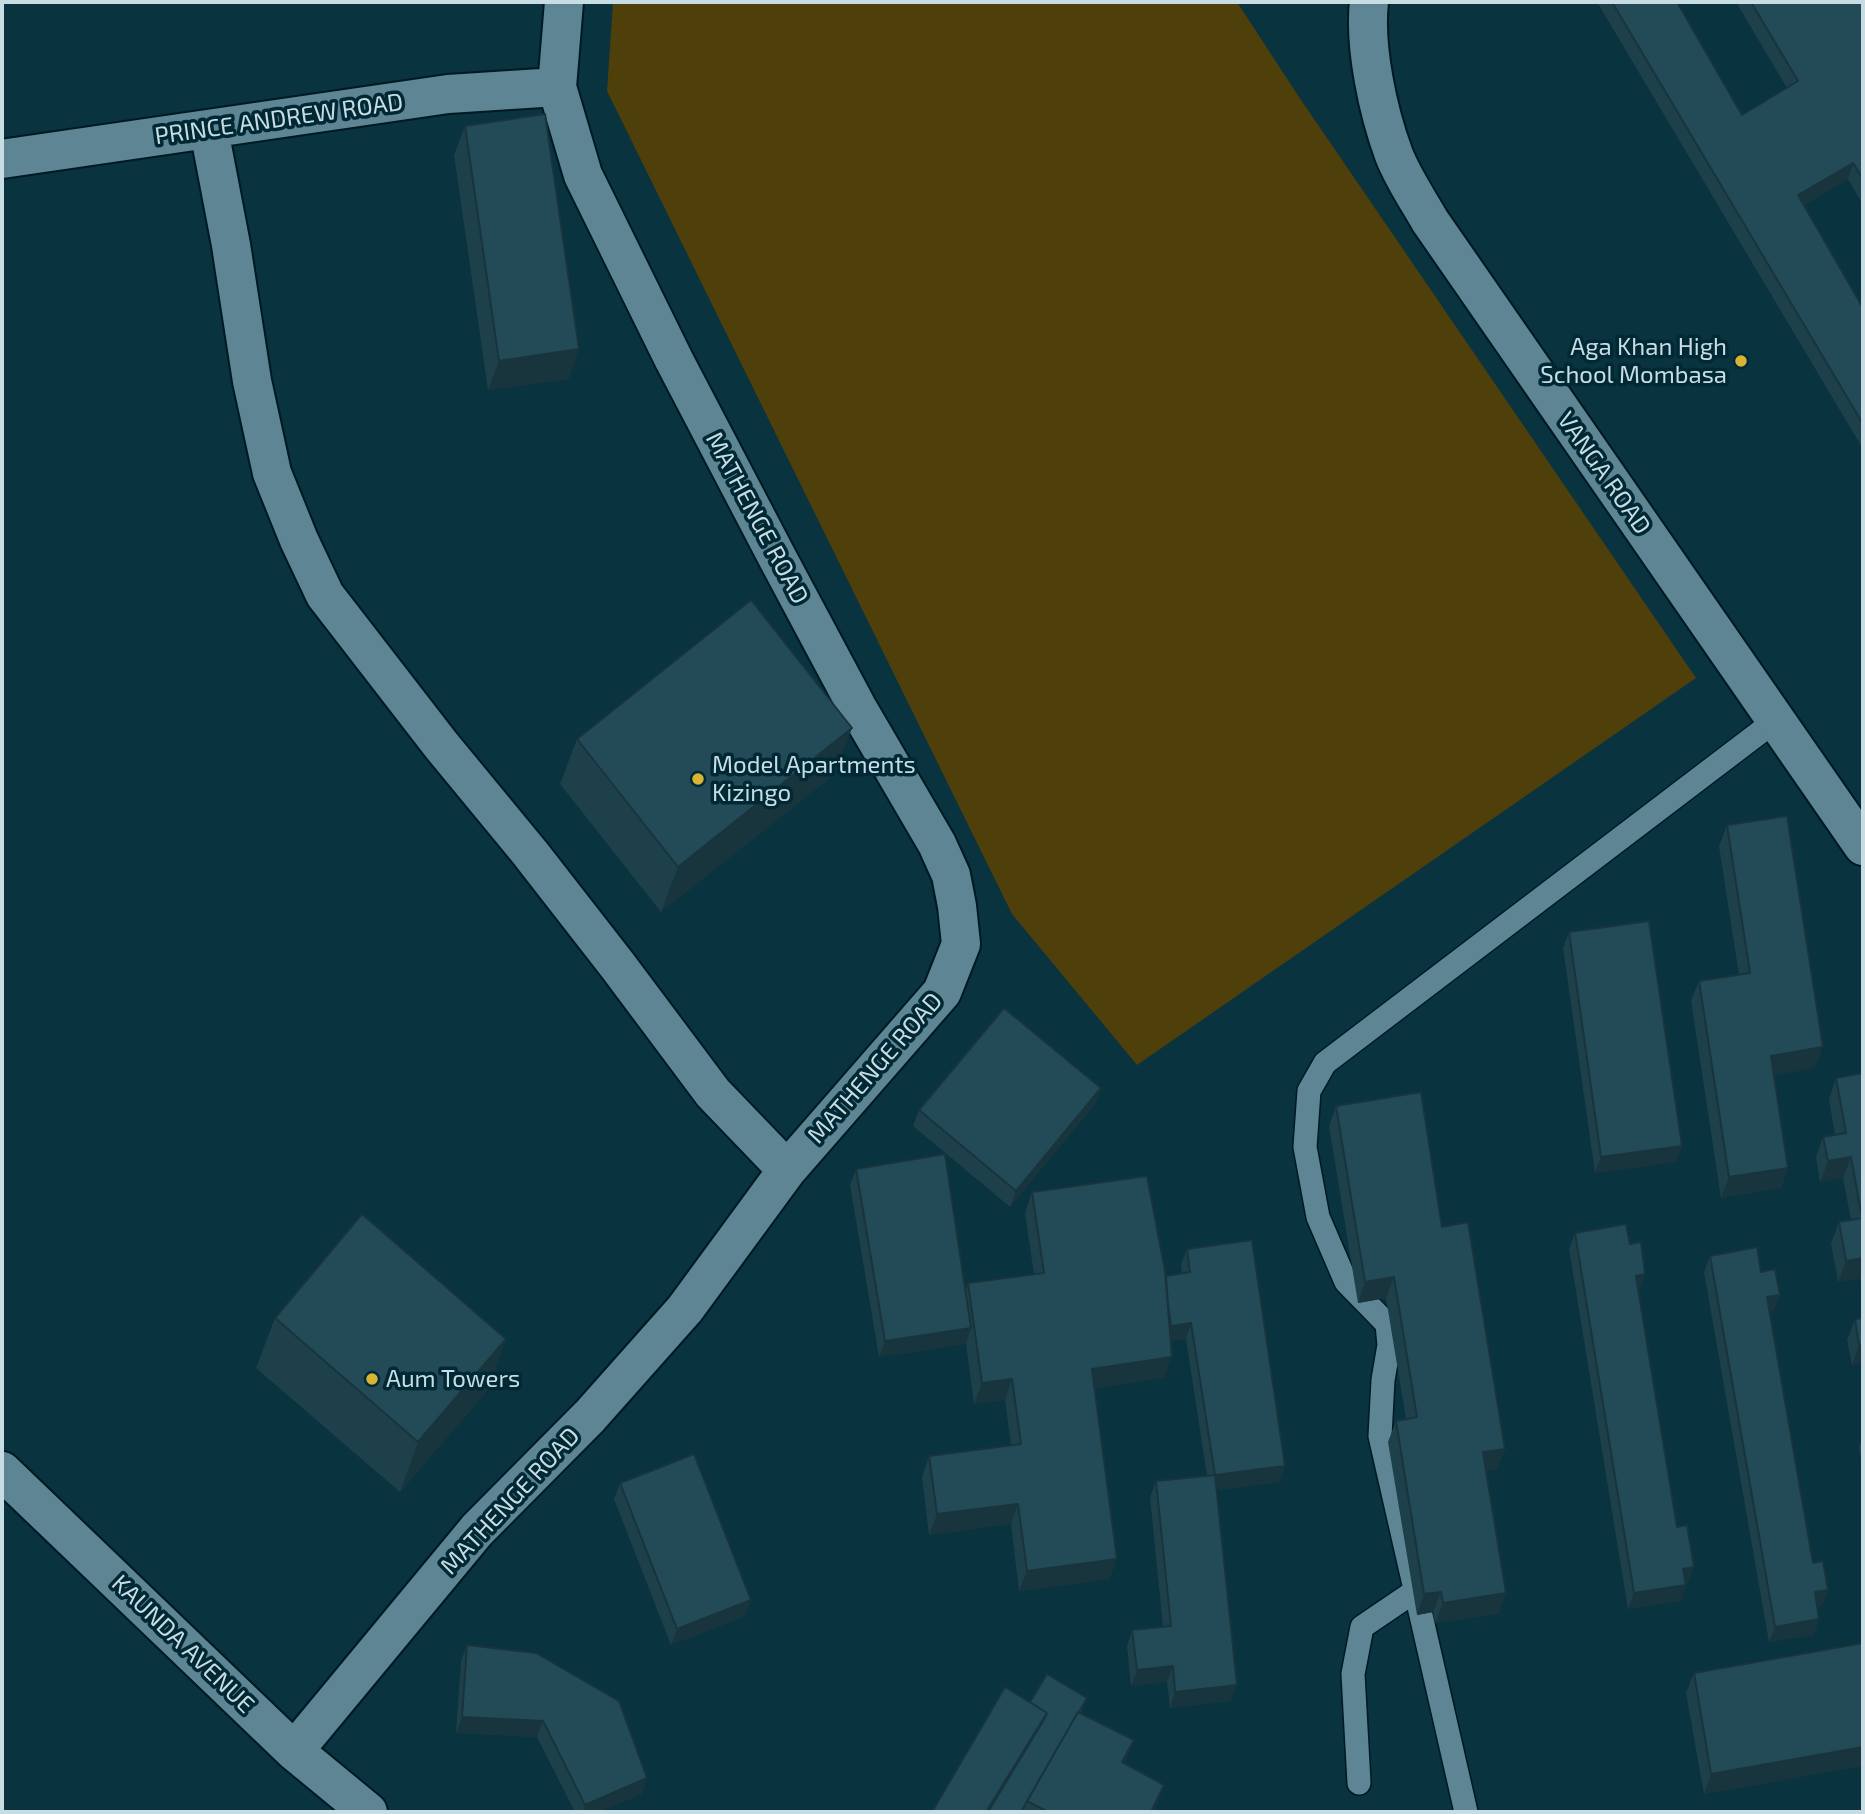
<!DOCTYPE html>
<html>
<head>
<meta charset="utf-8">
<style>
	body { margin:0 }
	#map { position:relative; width:1865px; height:1814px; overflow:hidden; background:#09333f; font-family:"Exo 2",sans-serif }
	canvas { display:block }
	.frame { position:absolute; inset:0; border:4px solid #c7dce3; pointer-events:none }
</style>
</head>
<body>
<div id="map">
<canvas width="1865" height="1814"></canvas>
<div class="frame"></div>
</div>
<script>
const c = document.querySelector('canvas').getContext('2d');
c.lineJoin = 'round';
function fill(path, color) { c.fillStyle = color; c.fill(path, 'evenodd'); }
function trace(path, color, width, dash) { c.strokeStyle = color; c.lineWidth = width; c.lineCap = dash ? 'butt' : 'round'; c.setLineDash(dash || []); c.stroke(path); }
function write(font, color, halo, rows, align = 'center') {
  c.font = font + ' "Exo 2",sans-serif'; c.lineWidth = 7; c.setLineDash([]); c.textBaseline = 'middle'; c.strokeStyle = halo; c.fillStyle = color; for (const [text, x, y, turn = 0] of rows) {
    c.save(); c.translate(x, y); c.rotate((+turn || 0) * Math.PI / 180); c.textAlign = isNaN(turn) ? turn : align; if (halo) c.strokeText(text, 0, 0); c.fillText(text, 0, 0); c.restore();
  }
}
fill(new Path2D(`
	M613 2H1237L1299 97 1696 678 1137 1065 1012 914 607 91Z`), '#4f3f0a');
const service = new Path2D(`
	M1359 1783 1353 1674 1362 1627 1415 1591
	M1466 1812 1380 1436 1383 1380 1389 1345 1387 1324 1346 1282 1318 1217 1305 1147 1309 1091 1325 1063 1776 720`);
const minor = new Path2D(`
	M1369 2C1364 47 1378 112 1394 155 1403 178 1418 200 1430 221L1863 846
	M209 130 231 245 252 381 272 473 299 540 325 595 441 745 530 853 618 966 713 1093 787 1170
	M2 159 448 94 557 87
	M2 1471 294 1751 368 1812
	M294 1751 477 1530 590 1416 685 1309 787 1170 942 992 961 944 957 906 951 875 937 844 857 707 778 559 674 360 583 175 557 87 564 2`);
trace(service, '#001a23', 26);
trace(minor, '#001a23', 42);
trace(service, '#5d8593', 23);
trace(minor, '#5d8593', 38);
fill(new Path2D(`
	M1597 2H1677L1742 115 1787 88 1736 2H1863V205L1848 179 1804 205 1863 308V449Z
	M465 126 569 379 488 390 454 155Z
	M577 739 835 774 661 912 560 784Z
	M1727 825 1815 1068 1774 1075 1788 1168 1781 1188 1721 1198 1691 1001 1699 981 1739 975 1719 846Z
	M1569 932 1682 1146 1676 1162 1595 1173 1563 948Z
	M1863 1073V1295L1860 1278 1838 1282 1831 1243 1839 1222 1851 1220 1843 1178 1820 1182 1816 1157 1823 1137 1835 1135 1829 1099 1836 1078Z
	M1101 1088 1095 1104 1010 1207 913 1126 919 1110Z
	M1336 1106 1442 1227 1505 1449 1497 1469 1486 1471 1506 1593 1499 1614 1435 1623 1433 1612 1417 1615 1388 1442 1396 1421 1406 1419 1386 1298 1358 1303 1329 1126Z
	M856 1169 966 1289 968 1283 1034 1274 1025 1213 1032 1192 1166 1276 1182 1273 1181 1265 1187 1249 1285 1466 1280 1482 1217 1490 1231 1701 1170 1708 1167 1682 1131 1686 1127 1646 1132 1630 1163 1627 1150 1497 1156 1481 1207 1476 1186 1339 1171 1341 1164 1378 1095 1388 1110 1579 1019 1591 1011 1524 929 1535 922 1477 929 1456 1011 1445 1005 1400 974 1404 966 1344 879 1357 850 1185Z
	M1575 1233 1630 1244 1640 1290H1638L1677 1527 1688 1583H1686L1681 1601 1628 1609 1569 1249Z
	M1710 1256 1761 1272 1774 1311H1769L1813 1563 1828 1590 1822 1606H1817L1819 1619 1814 1635 1769 1642 1704 1272Z
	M275 1318 506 1339 488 1390 400 1492 256 1368Z
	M1855 1319 1863 1363 1852 1365 1847 1340Z
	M1863 1435V1473L1859 1447Z
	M620 1483 751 1600 745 1616 671 1645 614 1499Z
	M1863 1643V1766L1704 1794 1686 1693 1694 1673Z
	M467 1645 642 1794 598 1812H575L537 1737 456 1733 461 1661Z
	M1087 1698 1081 1713 1128 1756 1124 1763 1159 1801 1153 1812H932L1030 1702Z`), '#1e404b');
fill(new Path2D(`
	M1853 163 1848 179 1793 211 1798 195Z
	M579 349 569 379 488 390 499 361Z
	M852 728 835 774 661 912 678 867Z
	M1823 1047 1815 1068 1763 1077 1771 1056Z
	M1101 1088 1095 1104 1010 1207 1016 1191Z
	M1682 1146 1676 1162 1595 1173 1601 1157Z
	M1851 1157 1843 1178 1820 1182 1828 1161Z
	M1788 1168 1781 1188 1721 1198 1729 1177Z
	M1863 1258V1271L1860 1278 1838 1282 1846 1261Z
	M1645 1274 1640 1290 1630 1292 1636 1276Z
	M1394 1277 1386 1298 1358 1303 1365 1282Z
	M1780 1295 1774 1311 1761 1313 1767 1297Z
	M1191 1323 1186 1339 1165 1342 1171 1326Z
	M971 1328 966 1344 879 1357 885 1341Z
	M506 1339 488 1390 400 1492 418 1442Z
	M1863 1344V1363L1852 1365 1859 1345Z
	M1172 1357 1164 1378 1085 1390 1092 1369Z
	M1012 1379 1005 1400 974 1404 982 1383Z
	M1505 1449 1497 1469 1475 1473 1483 1452Z
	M1285 1466 1280 1482 1210 1491 1215 1475Z
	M1018 1504 1011 1524 929 1535 937 1514Z
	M1117 1559 1110 1579 1019 1591 1027 1571Z
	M1694 1567 1688 1583 1678 1585 1683 1569Z
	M1686 1585 1681 1601 1628 1609 1634 1593Z
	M1828 1590 1822 1606 1809 1608 1815 1592Z
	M1441 1592 1433 1612 1417 1615 1424 1594Z
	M1506 1593 1499 1614 1435 1623 1443 1603Z
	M751 1600 745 1616 671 1645 677 1629Z
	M1819 1619 1814 1635 1769 1642 1775 1627Z
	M1173 1666 1167 1682 1131 1686 1137 1670Z
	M1237 1685 1231 1701 1170 1708 1175 1692Z
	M462 1717 543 1721 537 1737 456 1733Z
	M1134 1740 1128 1756 1117 1778 1122 1762Z
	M1863 1747V1766L1704 1794 1711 1774Z
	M647 1778 642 1794 598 1812H582L585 1805Z
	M1164 1785 1159 1801 1153 1812H1151Z`), '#18343d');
const building = new Path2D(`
	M1612 2H1677L1742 115 1798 81 1751 2H1863V179L1853 163 1798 195 1863 308V424Z
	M545 114 579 349 499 361 465 126Z
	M751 600 852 728 678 867 577 739Z
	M1787 816 1823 1047 1771 1056 1788 1168 1729 1177 1699 981 1750 973 1727 825Z
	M1649 921 1682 1146 1601 1157 1569 932Z
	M1004 1008 1101 1088 1016 1191 919 1110Z
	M1863 1073V1258L1846 1261 1839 1222 1862 1218 1851 1157 1828 1161 1823 1137 1846 1133 1836 1078Z
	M1421 1092 1442 1227 1468 1222 1505 1449 1483 1452 1506 1593 1443 1603 1441 1592 1424 1594 1396 1421 1417 1417 1394 1277 1365 1282 1336 1106Z
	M945 1154 971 1328 885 1341 856 1169Z
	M1147 1176 1165 1271 1172 1357 1092 1369 1117 1559 1027 1571 1018 1504 937 1514 929 1456 1021 1444 1012 1379 982 1383 968 1283 1044 1273 1032 1192Z
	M362 1214 506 1339 418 1442 275 1318Z
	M1626 1224 1630 1244 1641 1242 1645 1274 1636 1276 1677 1527 1687 1525 1694 1567 1683 1569 1686 1585 1634 1593 1575 1233Z
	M1252 1240 1285 1466 1215 1475 1191 1323 1171 1326 1168 1304 1166 1276 1190 1272 1187 1249Z
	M1757 1247 1761 1272 1775 1269 1780 1295 1767 1297 1813 1563 1823 1561 1828 1590 1815 1592 1819 1619 1775 1627 1710 1256Z
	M1863 1318V1344L1859 1345 1855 1319Z
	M694 1454 751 1600 677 1629 620 1483Z
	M1215 1475 1237 1685 1175 1692 1173 1666 1137 1670 1132 1630 1171 1626 1156 1481Z
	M1863 1643V1747L1711 1774 1694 1673Z
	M467 1645 536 1653 619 1701 647 1778 585 1805 543 1721 462 1717Z
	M1047 1674 1087 1698 1079 1712H1078L1021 1812H988L1045 1718 1047 1713 1030 1702Z
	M1005 1687 1047 1713 986 1812H932Z
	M1078 1712 1134 1740 1122 1762 1164 1785 1151 1812H1048L1027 1801Z`);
fill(building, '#234b57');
trace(building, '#18343d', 2);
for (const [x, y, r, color] of [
	[1741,361,7,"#d9b334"],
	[698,779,7,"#d9b334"],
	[372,1379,7,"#d9b334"]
]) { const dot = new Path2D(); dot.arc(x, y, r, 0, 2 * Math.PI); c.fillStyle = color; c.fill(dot); trace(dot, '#002935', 2.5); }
write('24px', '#c7dce3', '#002935', [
	["PRINCE ANDREW ROAD",279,119,-8],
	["VANGA ROAD",1604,473,55],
	["MATHENGE ROAD",757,518,62],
	["MATHENGE ROAD",875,1068,-49],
	["MATHENGE ROAD",510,1501,-47],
	["KAUNDA AVENUE",183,1644,44]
]);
write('24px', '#c7dce3', '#002935', [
	["Aga Khan High",1727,347,"right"],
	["School Mombasa",1727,375,"right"],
	["Model Apartments",712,765],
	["Kizingo",712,793],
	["Aum Towers",386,1379]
], 'left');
</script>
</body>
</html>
